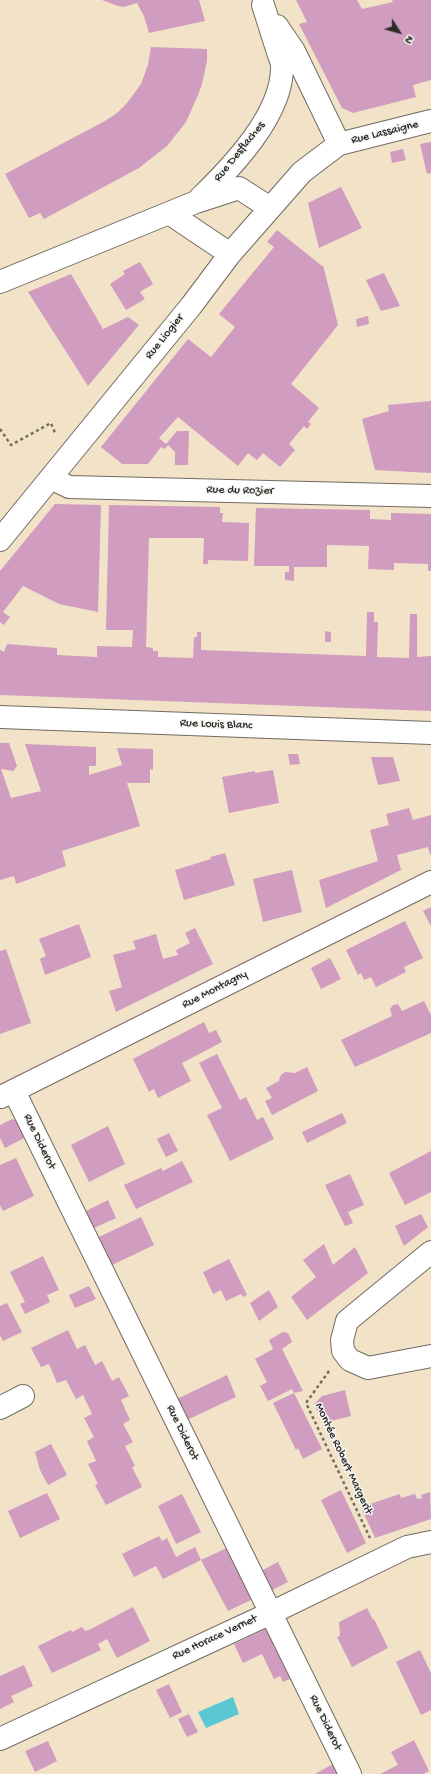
<!DOCTYPE html>
<html>
<head>
<meta charset="utf-8">
<style>
	body { margin:0 }
	#map { position:relative; width:431px; height:1774px; overflow:hidden; background:#f2e2c8; font-family:"Gochi Hand",sans-serif }
	canvas { display:block }
	.north { position:absolute; left:379px; top:12px; width:40px; height:40px; -webkit-text-stroke:3px #f6f6f2; paint-order:stroke; rotate:127deg; font-size:11px; font-weight:700; line-height:16px; text-align:center; color:#2b2b2b }
	.north::after { content:''; display:block; margin:auto; width:14px; height:18px; background:#2b2b2b; clip-path:polygon(50% 0,100% 100%,50% 72%,0 100%) }
</style>
</head>
<body>
<div id="map">
<canvas width="431" height="1774"></canvas>
<div class="north">N</div>
</div>
<script>
const c = document.querySelector('canvas').getContext('2d');
c.lineJoin = 'round';
function fill(path, color) { c.fillStyle = color; c.fill(path, 'evenodd'); }
function trace(path, color, width, dash) { c.strokeStyle = color; c.lineWidth = width; c.lineCap = dash ? 'butt' : 'round'; c.setLineDash(dash || []); c.stroke(path); }
function write(font, color, halo, rows, align = 'center') {
  c.font = font + ' "Gochi Hand",sans-serif'; c.lineWidth = 3; c.setLineDash([]); c.textBaseline = 'middle'; c.strokeStyle = halo; c.fillStyle = color; for (const [text, x, y, turn = 0] of rows) {
    c.save(); c.translate(x, y); c.rotate((+turn || 0) * Math.PI / 180); c.textAlign = isNaN(turn) ? turn : align; if (halo) c.strokeText(text, 0, 0); c.fillText(text, 0, 0); c.restore();
  }
}
fill(new Path2D(`
	M233 1697 239 1714 206 1728 198 1712Z`), '#5bc7d3');
fill(new Path2D(`
	M102 0H199L205 21 149 33 144 16 137 3 124 7 118 6Z
	M296 0H357L362 9 393 2 392 0H431V80L413 85 416 97 353 113 342 108 299 24 307 22Z
	M151 47 207 49V61L202 84 198 95 186 122 167 146 139 168 44 219 40 213 29 218 5 174 105 121 117 113 127 103 141 84 148 65Z
	M431 142V173L427 174 420 144Z
	M403 149 406 160 392 163 390 152Z
	M341 187 362 228 319 248 308 203Z
	M277 230 322 266 323 265 338 325 291 384 319 408 308 422 311 424 307 429 304 426 289 444 295 450 280 467 263 453 257 460 248 453 238 466 178 417 159 438 166 444 177 431H189L188 465H175V452L168 445 165 449 161 447 148 464H122L101 447 188 339 211 357 235 327 219 314 274 247 267 242Z
	M140 262 153 284 140 292 145 299 126 310 110 284 125 274 123 271Z
	M384 273 400 306 381 311 366 280Z
	M71 274 103 329 128 317 139 325 88 386 28 292Z
	M368 316 369 324 357 327 356 319Z
	M431 401V473L375 470 362 419 389 411 388 405Z
	M55 504 101 505 98 612 59 604 23 586 3 612 10 617 4 625 0 622V571Z
	M109 505 220 507V513H223L222 522 249 523 248 561 208 560V564H203L204 538H149L146 647 153 648V651H158V657L193 658 194 637H197V632H201V650L366 656 367 612H374V622H378L377 657 409 658 410 614H417V657L431 656V711L0 695V650L4 652 7 644 57 648V655L97 657V646L132 647 133 630H106Z
	M256 508 370 510V519L391 520V513L431 514V571H428V564L394 563V570L368 569 369 546 327 545V567H294V581L285 580V572H289V566H254Z
	M325 631 331 632V642H325Z
	M0 743H9L17 766 13 771 1 769 11 798 41 791 25 744 96 747V766H89V775L122 765 117 748 153 749V770L150 769V783H127L140 826 62 851 66 866 16 884 14 876 0 880Z
	M288 754H298L300 764 290 765Z
	M371 757H393L400 781 378 785Z
	M273 770 279 803 229 813 222 777 255 771V773Z
	M409 808 413 820 431 815V855H430L428 847 397 855 401 870 326 908 319 880 378 861 370 830 389 825 386 814Z
	M225 853 235 885 184 900 175 870 211 859 210 857Z
	M292 870 302 912 263 922 253 879Z
	M431 907V926L423 911Z
	M405 921 423 958 404 967 406 972 376 987 371 977 364 980 361 973 358 975 346 950Z
	M79 924 91 957 45 975 40 959 46 956 39 939Z
	M195 928 213 964 116 1012 109 991 122 987 113 955 136 949 133 941 156 934 163 959 178 955 176 950 190 943 185 933Z
	M6 949 31 1023 0 1034V951Z
	M330 958 341 979 321 989 311 968Z
	M424 1001 431 1015V1033L355 1067 341 1040 392 1016 390 1009 393 1005 398 1004 402 1011Z
	M204 1022 209 1033 216 1030 222 1042 182 1063 191 1081 158 1098 154 1089 149 1092 133 1059Z
	M217 1054 240 1100 246 1097 257 1120 263 1117 274 1139 230 1161 207 1115 222 1108 199 1063Z
	M307 1067 318 1091 272 1115 265 1101 272 1098 266 1088 279 1081 280 1076 285 1072 295 1073Z
	M342 1113 347 1123 307 1143 302 1132Z
	M12 1119 17 1121 26 1137 5 1148 0 1138V1125Z
	M108 1126 125 1164 89 1182 71 1145Z
	M169 1133 178 1151 166 1157 157 1139Z
	M431 1151V1192L405 1205 389 1173Z
	M16 1158 34 1196 3 1211 0 1205V1165Z
	M182 1161 193 1182 136 1209 124 1185 161 1168 163 1171Z
	M350 1174 364 1205 348 1212 353 1223 345 1226 325 1185Z
	M108 1200 116 1218 94 1228 86 1211Z
	M421 1214 428 1227 404 1246 395 1226Z
	M141 1217 154 1245 112 1265 99 1237Z
	M324 1244 333 1265 355 1247 368 1273 307 1320 291 1297 316 1277 303 1260Z
	M43 1256 59 1290 47 1295 50 1302 25 1314 20 1304 25 1302 10 1272Z
	M229 1259 247 1295 243 1297 241 1294 226 1301 221 1290 213 1294 203 1272Z
	M89 1286 96 1299 75 1308 69 1295Z
	M269 1290 278 1307 259 1321 250 1303Z
	M7 1303 22 1332 3 1341 0 1335V1306Z
	M68 1330 77 1349 85 1345 95 1365 102 1361 112 1381 119 1377 129 1396 121 1400 130 1420 123 1424 133 1442 125 1446 135 1466 132 1467 142 1487 106 1505 95 1485 98 1484 88 1464 96 1461 87 1441 94 1437 84 1418 92 1414 83 1395 76 1399 66 1380 57 1383 49 1364 41 1367 31 1348Z
	M283 1332 288 1333 292 1342 282 1349 303 1391 294 1393 292 1389 268 1401 260 1386 267 1382 255 1359 273 1349 269 1340Z
	M227 1375 236 1397 187 1420 177 1399Z
	M345 1390 351 1416 323 1423 314 1404 322 1396Z
	M294 1393 322 1449 303 1459 298 1448 296 1450 273 1403Z
	M51 1444 67 1475 48 1485 40 1470 35 1452Z
	M341 1490 366 1543 347 1553 321 1500Z
	M430 1492 431 1519 375 1538 361 1507 400 1494 401 1498 415 1494 417 1499 422 1498 421 1495Z
	M47 1493 60 1519 20 1538 8 1511Z
	M182 1494 201 1532 176 1544 158 1506Z
	M159 1536 162 1541 167 1538 176 1557 195 1547 201 1560 163 1579 156 1566 134 1577 122 1554Z
	M227 1548 253 1599 228 1611 201 1560Z
	M278 1562 288 1582 270 1591 261 1571Z
	M133 1607 150 1641 117 1658 107 1639 98 1644 101 1650 52 1673 38 1646 71 1630 72 1632 82 1627 85 1631 91 1629Z
	M367 1608 373 1620 374 1619 388 1648 352 1667 337 1637 340 1636 339 1622Z
	M268 1628 292 1678 283 1682 280 1676 274 1679 262 1654 243 1663 234 1644Z
	M420 1650 431 1673V1710L421 1715 396 1662Z
	M24 1665 33 1686 11 1696 14 1702 0 1709V1676Z
	M169 1684 182 1712 170 1718 156 1690Z
	M189 1714 198 1732 187 1737 178 1719Z
	M414 1740 429 1771 423 1774H380L398 1765 391 1752Z
	M48 1741 57 1761 35 1772 25 1751Z
	M333 1764 338 1774H315Z`), '#d09cbf');
const minor = new Path2D(`
	M277 26 294 51 339 144
	M200 198C232 167 283 114 282 66 282 61 278 54 277 49 272 34 268 20 263 5
	M169 213 230 254
	M0 282 196 202 239 188 270 208
	M51 478 69 487 431 496
	M0 540 191 306 230 254 302 172 339 144 431 121
	M0 717 431 733
	M14 1091 350 1774
	M1 1097 431 882
	M431 1252 347 1321 342 1340 343 1351 350 1360 368 1368 431 1356
	M0 1408 23 1396
	M0 1739 271 1613 407 1547 431 1542`);
trace(minor, '#716b62', 24);
trace(new Path2D(`
	M0 429 11 445 51 423 55 433
	M329 1371 306 1403 370 1538`), '#716b62', 2.5, [3, 3]);
trace(minor, '#fff', 22);
write('12px', '#2b2b2b', '#f6f6f2', [
	["Rue Lassaigne",385,133,-14],
	["Rue Desflaches",240,152,-51],
	["Rue Liogier",165,337,-51],
	["Rue du Rozier",240,491,1],
	["Rue Louis Blanc",216,725,2],
	["Rue Montagny",215,990,-27],
	["Rue Diderot",39,1142,64],
	["Rue Diderot",182,1433,64],
	["Montée Robert Margerit",343,1459,65],
	["Rue Horace Vernet",215,1638,-25],
	["Rue Diderot",325,1723,64]
]);
</script>
</body>
</html>
